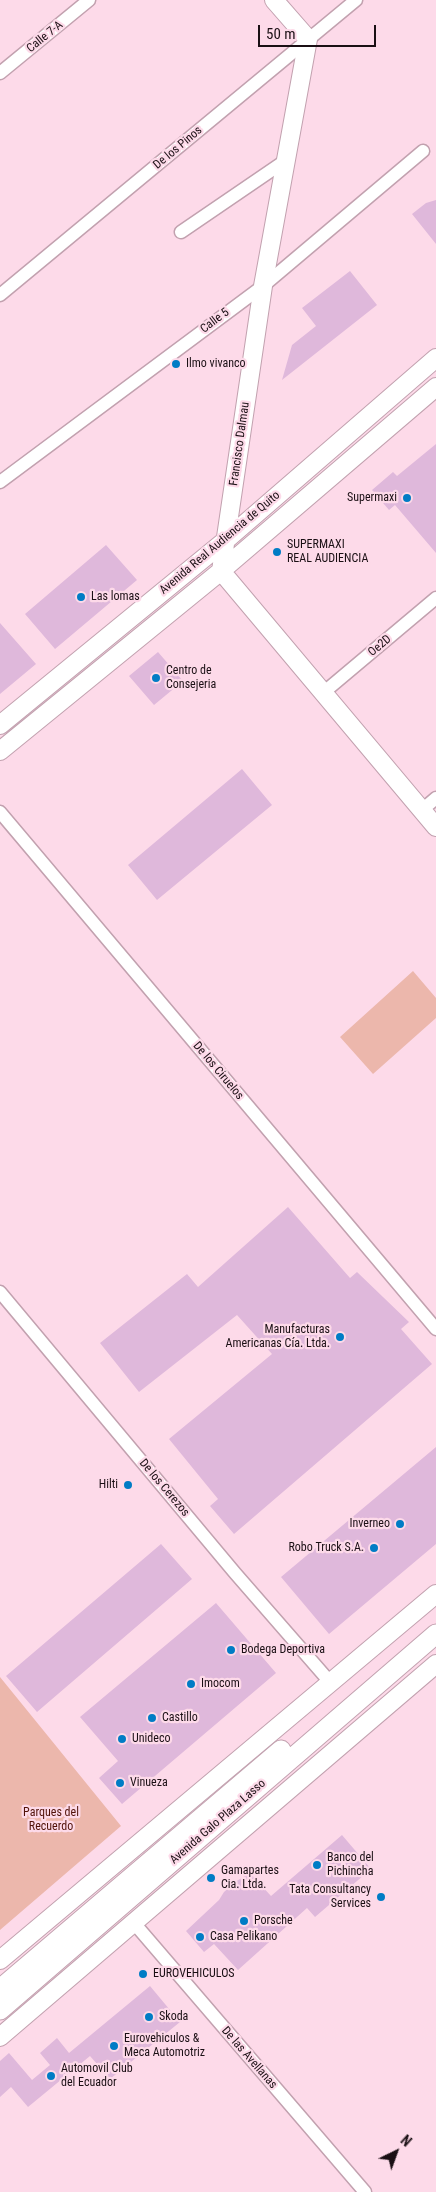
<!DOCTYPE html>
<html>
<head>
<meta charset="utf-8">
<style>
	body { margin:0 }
	#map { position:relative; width:436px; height:2192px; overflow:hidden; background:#fddae9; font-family:"Roboto Condensed",sans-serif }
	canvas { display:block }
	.north { position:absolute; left:371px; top:2127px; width:50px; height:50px; -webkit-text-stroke:4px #fddae9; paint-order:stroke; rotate:42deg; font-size:14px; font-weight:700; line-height:20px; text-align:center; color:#1a0f14 }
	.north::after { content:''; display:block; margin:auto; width:18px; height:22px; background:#1a0f14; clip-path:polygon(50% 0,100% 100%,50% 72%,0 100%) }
	.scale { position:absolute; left:258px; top:25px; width:118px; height:22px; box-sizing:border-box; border:2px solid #1a0f14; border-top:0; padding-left:6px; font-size:15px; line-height:18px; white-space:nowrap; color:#1a0f14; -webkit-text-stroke:4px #fddae9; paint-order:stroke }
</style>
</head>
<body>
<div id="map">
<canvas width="436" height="2192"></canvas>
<div class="north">N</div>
<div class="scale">50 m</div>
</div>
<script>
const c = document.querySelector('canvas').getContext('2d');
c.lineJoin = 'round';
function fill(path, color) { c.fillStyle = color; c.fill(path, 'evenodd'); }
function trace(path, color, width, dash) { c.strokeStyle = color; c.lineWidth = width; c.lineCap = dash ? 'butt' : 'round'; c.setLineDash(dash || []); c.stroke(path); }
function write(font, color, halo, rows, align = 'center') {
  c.font = font + ' "Roboto Condensed",sans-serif'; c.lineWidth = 4.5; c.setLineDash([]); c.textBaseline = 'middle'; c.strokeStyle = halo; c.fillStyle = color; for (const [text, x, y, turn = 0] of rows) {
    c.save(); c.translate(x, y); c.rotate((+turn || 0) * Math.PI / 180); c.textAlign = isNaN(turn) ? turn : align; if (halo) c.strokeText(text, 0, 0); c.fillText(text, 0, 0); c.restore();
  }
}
fill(new Path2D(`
	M413 971 436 998V1018L373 1074 340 1037Z
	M0 1677 121 1826 0 1930Z`), '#ecb7ac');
fill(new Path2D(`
	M436 200V244L412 214 426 203Z
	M350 271 377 305 282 380 292 345 316 326 302 308Z
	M436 444V553L395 505 389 510 372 490 393 472 397 476Z
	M106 545 137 580 55 649 25 614Z
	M0 623 36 664 0 694Z
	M158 652 183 681 154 705 129 676Z
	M242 769 272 805 157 900 128 865Z
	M288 1207 350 1278 357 1272 409 1322 401 1329 432 1364 234 1534 210 1506 218 1499 169 1439 272 1354 237 1315 139 1392 100 1343 187 1274 198 1287Z
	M436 1447V1544L329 1634 281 1577Z
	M161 1544 192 1579 37 1712 6 1676Z
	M216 1603 276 1673 122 1804 99 1778 118 1761 80 1717Z
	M342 1835 371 1869 315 1917 307 1908 238 1970 214 1944 204 1952 186 1931 219 1900 224 1892 235 1882 250 1873 271 1896Z
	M150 1986 180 2022 110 2079 90 2056 28 2107 11 2087 0 2097V2061L9 2053 32 2080 50 2065 40 2053 57 2038 69 2053Z`), '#dfb8db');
const street = new Path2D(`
	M0 73 89 0
	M181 232 285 161
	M0 295 356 0
	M0 482 263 286 423 151
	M323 693 436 598
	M422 810 436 798
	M0 812 436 1329
	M0 1292 235 1573 330 1682
	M134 1923 365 2192`);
const secondary = new Path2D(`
	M274 0 308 39 263 286 221 571 436 827
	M0 725 226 540 436 358
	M0 751 221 571 436 387
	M0 1960 436 1594
	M0 2037 436 1664`);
const primary = new Path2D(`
	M0 1989 281 1750
	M0 2010 436 1634`);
trace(street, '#c2a1af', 15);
trace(secondary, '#c2a1af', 20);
trace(primary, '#c2a1af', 21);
trace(street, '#fff', 12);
trace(secondary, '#fff', 18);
trace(primary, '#fff', 19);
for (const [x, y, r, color] of [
	[176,364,5,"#007cc5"],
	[407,498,5,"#007cc5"],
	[277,552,5,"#007cc5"],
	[81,597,5,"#007cc5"],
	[156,678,5,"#007cc5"],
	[340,1337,5,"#007cc5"],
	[128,1485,5,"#007cc5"],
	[400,1524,5,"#007cc5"],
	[374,1548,5,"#007cc5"],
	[231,1650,5,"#007cc5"],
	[191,1684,5,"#007cc5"],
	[152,1718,5,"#007cc5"],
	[122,1739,5,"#007cc5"],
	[120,1783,5,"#007cc5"],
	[317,1865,5,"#007cc5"],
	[211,1878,5,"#007cc5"],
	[381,1897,5,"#007cc5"],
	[244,1921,5,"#007cc5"],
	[200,1937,5,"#007cc5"],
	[143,1974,5,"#007cc5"],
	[149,2017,5,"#007cc5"],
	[114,2046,5,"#007cc5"],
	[51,2076,5,"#007cc5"]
]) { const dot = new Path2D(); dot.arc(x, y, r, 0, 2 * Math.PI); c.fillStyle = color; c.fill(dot); trace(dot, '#fddae9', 2); }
write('12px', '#1a0f14', '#fddae9', [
	["Calle 7-A",45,37,-39],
	["De los Pinos",178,148,-40],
	["Calle 5",215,321,-37],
	["Francisco Dalmau",240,444,-82],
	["Avenida Real Audiencia de Quito",220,543,-40],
	["Oe2D",380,646,-40],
	["De los Ciruelos",218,1071,50],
	["De los Cerezos",164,1488,50],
	["Avenida Galo Plaza Lasso",218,1822,-41],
	["De las Avellanas",249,2058,49]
]);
write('12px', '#1a0f14', '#fddae9', [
	["Ilmo vivanco",186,364],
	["Supermaxi",397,498,"right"],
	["SUPERMAXI",287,545],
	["REAL AUDIENCIA",287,559],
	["Las lomas",91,597],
	["Centro de",166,671],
	["Consejeria",166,685],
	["Manufacturas",330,1330,"right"],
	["Americanas Cía. Ltda.",330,1344,"right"],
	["Hilti",118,1485,"right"],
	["Inverneo",390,1524,"right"],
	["Robo Truck S.A.",364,1548,"right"],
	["Bodega Deportiva",241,1650],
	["Imocom",201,1684],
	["Castillo",162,1718],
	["Unideco",132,1739],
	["Vinueza",130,1783],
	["Banco del",327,1858],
	["Pichincha",327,1872],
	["Gamapartes",221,1871],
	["Cia. Ltda.",221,1885],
	["Tata Consultancy",371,1890,"right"],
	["Services",371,1904,"right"],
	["Porsche",254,1921],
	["Casa Pelikano",210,1937],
	["EUROVEHICULOS",153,1974],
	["Skoda",159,2017],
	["Eurovehiculos &",124,2039],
	["Meca Automotriz",124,2053],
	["Automovil Club",61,2069],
	["del Ecuador",61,2083]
], 'left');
write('12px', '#501208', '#fddae9', [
	["Parques del",51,1813],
	["Recuerdo",51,1827]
]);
</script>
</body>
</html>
